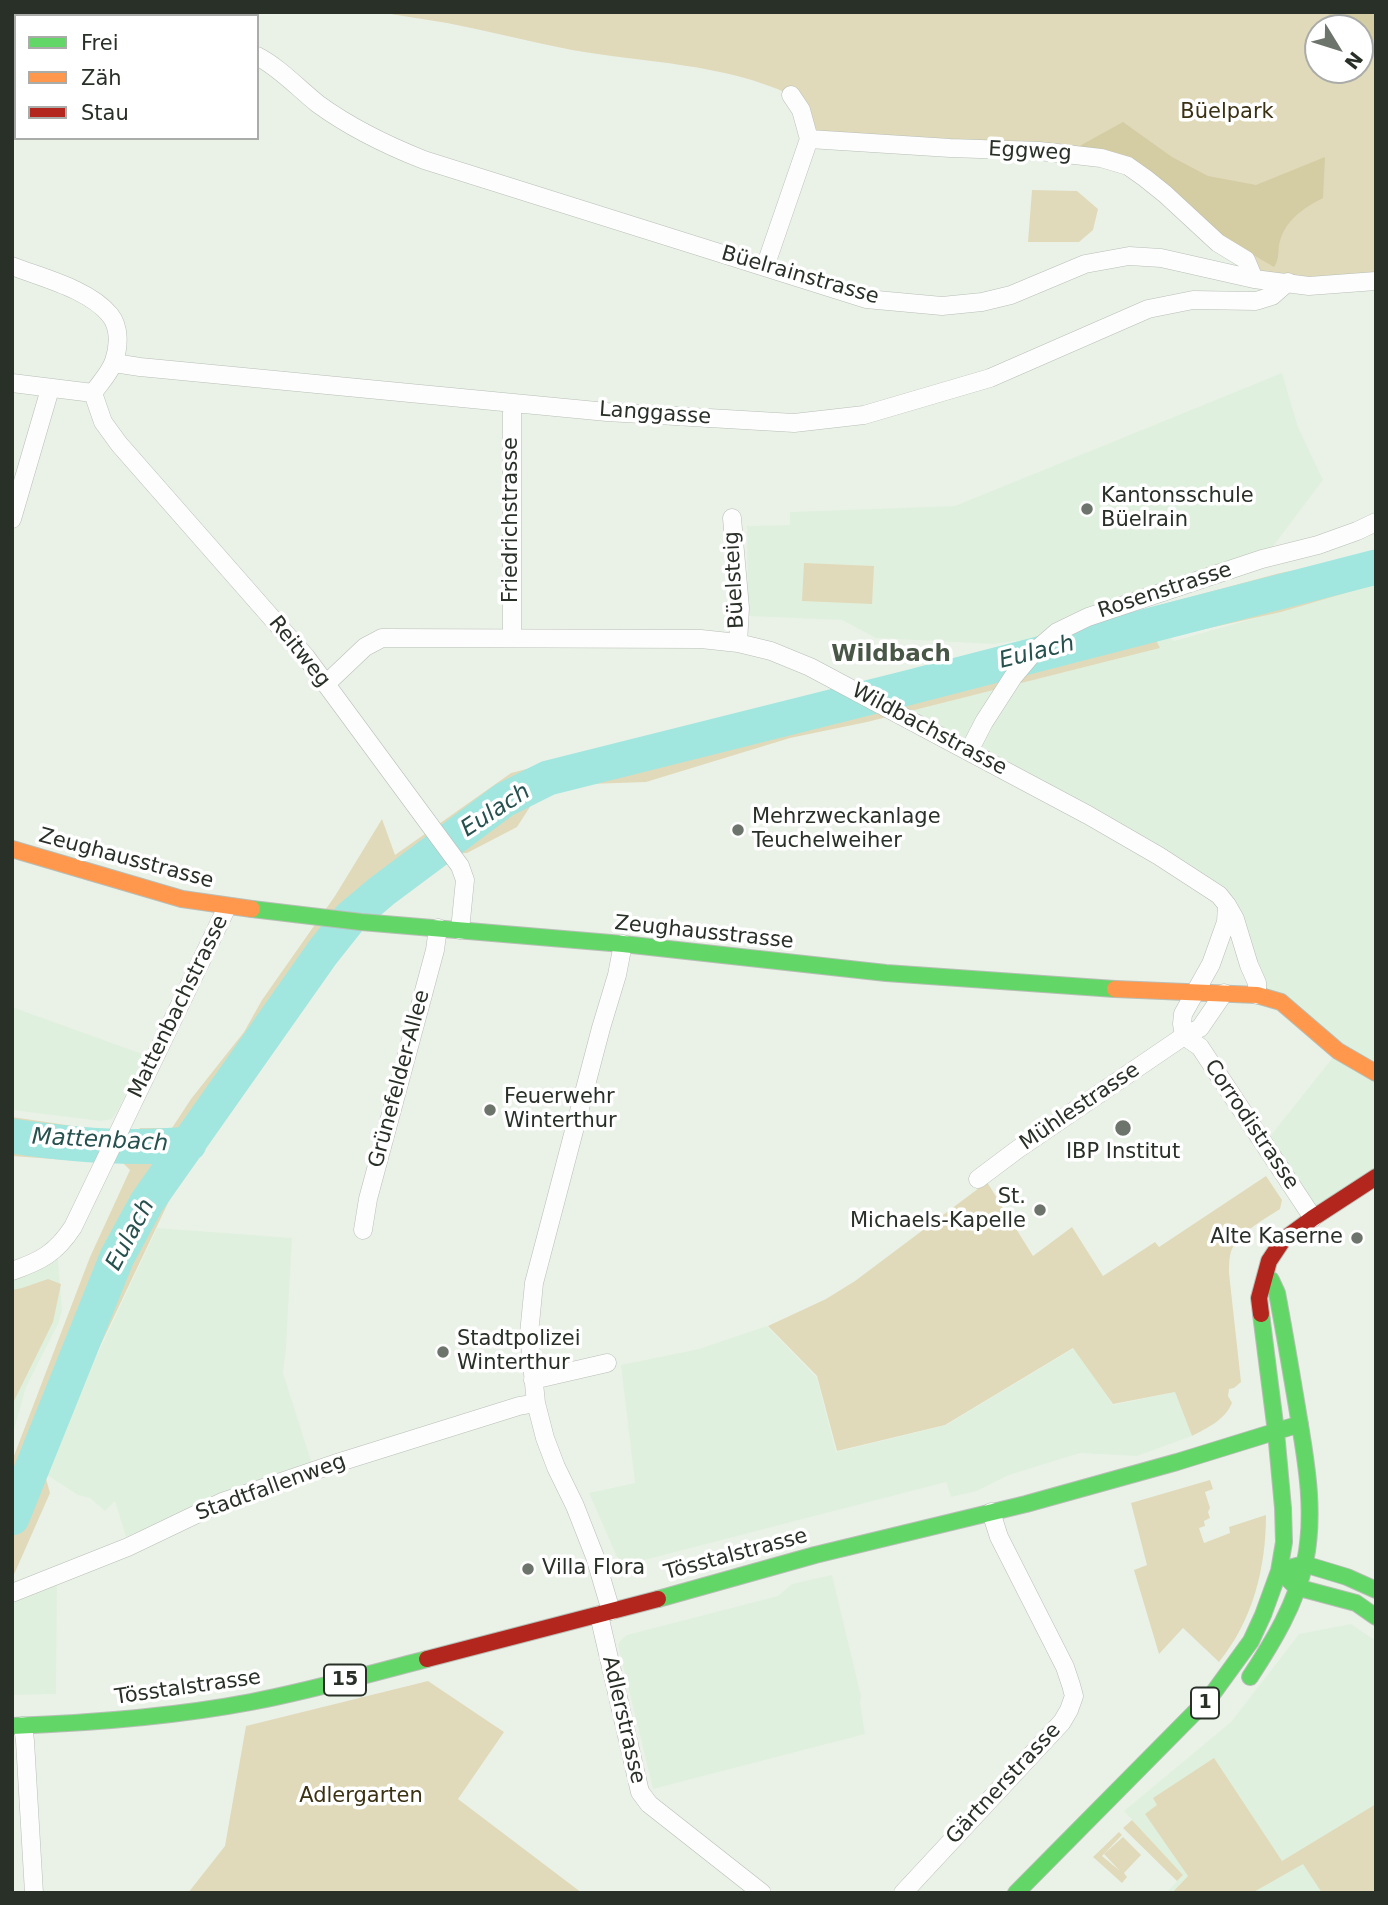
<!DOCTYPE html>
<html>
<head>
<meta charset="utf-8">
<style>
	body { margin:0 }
	#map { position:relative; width:1388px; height:1905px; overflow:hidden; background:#eaf2e8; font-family:"DejaVu Sans",sans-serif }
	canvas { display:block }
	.frame { position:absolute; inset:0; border:14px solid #293028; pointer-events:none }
	.legend { position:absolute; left:14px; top:14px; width:245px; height:126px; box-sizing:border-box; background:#fff; border:2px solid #a9aca9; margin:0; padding:9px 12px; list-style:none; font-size:21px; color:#293028 }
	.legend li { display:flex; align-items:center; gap:14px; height:35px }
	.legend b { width:35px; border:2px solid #a9aca9 }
	.north { position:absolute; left:1304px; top:14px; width:70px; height:70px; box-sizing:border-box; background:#fff; border:2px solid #a9aca9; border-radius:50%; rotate:128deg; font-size:19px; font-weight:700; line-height:28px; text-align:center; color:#293028 }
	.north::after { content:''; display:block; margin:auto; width:24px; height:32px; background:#6d746b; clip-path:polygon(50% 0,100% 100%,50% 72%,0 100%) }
</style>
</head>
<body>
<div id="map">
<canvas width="1388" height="1905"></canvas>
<div class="frame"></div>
<ul class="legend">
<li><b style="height:9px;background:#63d668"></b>Frei</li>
<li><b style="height:9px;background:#ff974d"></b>Zäh</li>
<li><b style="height:9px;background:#b3261e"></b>Stau</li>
</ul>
<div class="north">N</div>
</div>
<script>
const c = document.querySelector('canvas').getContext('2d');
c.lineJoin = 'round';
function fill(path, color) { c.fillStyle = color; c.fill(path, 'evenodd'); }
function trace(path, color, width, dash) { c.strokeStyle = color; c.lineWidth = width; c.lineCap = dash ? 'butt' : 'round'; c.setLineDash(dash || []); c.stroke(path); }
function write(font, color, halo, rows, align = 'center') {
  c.font = font + ' "DejaVu Sans",sans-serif'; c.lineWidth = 7; c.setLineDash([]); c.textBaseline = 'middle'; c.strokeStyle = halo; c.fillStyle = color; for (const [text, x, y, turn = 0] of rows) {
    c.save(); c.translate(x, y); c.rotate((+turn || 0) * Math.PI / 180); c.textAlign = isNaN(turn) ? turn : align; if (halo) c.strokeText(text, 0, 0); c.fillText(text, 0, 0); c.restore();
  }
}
fill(new Path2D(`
	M1282 373 1298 427 1323 480 1271 549 1088 607 1065 618 1037 638 993 644 876 638 842 620 748 616 747 526 790 525V512L955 506Z
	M1376 584V1177L1313 1218 1264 1144 1338 1051 1257 983 1227 905 898 714 1159 648 1155 640 1169 637 1174 641Z
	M12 1007 145 1055 118 1110 112 1119 101 1121 12 1110Z
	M157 1228 292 1238 286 1347 283 1373 312 1464 221 1496 126 1537 115 1501 105 1511 90 1498 78 1495 47 1475 81 1389Z
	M57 1248 62 1310 58 1324 26 1387 12 1437V1271Z
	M767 1326 817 1378 836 1452 946 1425 1074 1348 1113 1405 1175 1392 1192 1436 1137 1456 1080 1453 1009 1475 977 1491 951 1497 946 1482 621 1566 589 1493 635 1483 621 1365 699 1349Z
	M57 1575 56 1694 12 1695V1593Z
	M832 1575 861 1696 860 1702 865 1734 653 1789 618 1645 621 1640 627 1635 650 1629 778 1596 792 1584Z
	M1351 1624 1376 1641V1893H1166L1183 1875 1124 1811 1231 1722 1299 1634Z`), '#e0f0de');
fill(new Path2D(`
	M378 12H1376V281L1254 279 1128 166 809 139 791 95C723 63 645 63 572 50 530 42 489 31 447 23 424 19 401 16 378 12ZM1318 28H1360V70H1318Z
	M1032 190 1077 191 1098 209 1093 230 1079 242H1028Z
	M1376 551V584L1281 612 1156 640 1160 648 867 722 790 738 646 782 560 785 537 796 517 827 467 853 450 854 361 922 178 1182 80 1388 45 1475 50 1493 12 1579V1461L90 1257 130 1170 123 1163 140 1128H172L191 1099 244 1032 262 1000 335 896 382 819 395 855 511 773 845 686 1037 638 1280 573 1307 568Z
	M804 563 874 566 872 604 802 601Z
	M12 1117 107 1131 93 1162 12 1156Z
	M1266 1176 1282 1200 1280 1209C1264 1220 1233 1235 1230 1256 1229 1261 1229 1268 1229 1273L1241 1382 1234 1388 1229 1389 1228 1396 1232 1403C1225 1420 1207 1428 1192 1436L1175 1392 1113 1404 1073 1348 945 1425 837 1451 817 1376 768 1326 826 1299 855 1281 987 1182 1033 1256 1072 1227 1103 1276 1155 1242 1159 1247Z
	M48 1279 61 1284 53 1322 12 1405V1290L22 1288Z
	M1210 1480 1213 1489 1205 1492 1210 1508 1208 1512 1210 1518 1204 1521 1205 1526 1199 1528 1204 1543 1230 1533 1229 1527 1266 1515C1266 1568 1253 1620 1219 1662L1183 1628 1159 1654 1134 1570 1147 1565 1131 1503Z
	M428 1681 504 1732 458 1799 582 1893H188L225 1846 246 1726Z
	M1214 1758 1282 1861 1376 1804V1893H1322L1303 1864 1252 1893H1172L1188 1876 1145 1814 1157 1805 1153 1798Z
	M1132 1820 1183 1875 1177 1881 1123 1828Z
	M1119 1832 1122 1835 1102 1856 1120 1871 1104 1854 1123 1837 1141 1855 1124 1873 1127 1877 1122 1883 1093 1857Z`), '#e0daba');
fill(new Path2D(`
	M1328 12H1376V58L1360 55V28H1333Z
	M1123 122 1172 157 1208 176 1256 185 1325 157 1323 198C1303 208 1284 221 1279 245 1278 254 1279 259 1274 267L1231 242 1184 202 1076 148Z`), '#d4cca2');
trace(new Path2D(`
	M12 1136C70 1145 130 1150 189 1144
	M12 1518 117 1257 147 1202 323 952 350 918 382 891 504 800 548 778 907 688 1376 567`), '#a2e6e0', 35);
const street = new Path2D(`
	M215 12 217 16
	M257 56C280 68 298 88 318 104 351 128 386 145 424 160L866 299 942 306 982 302 1011 295 1085 264 1129 256 1161 258 1254 279 1309 286 1376 281
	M12 69H16
	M791 95 801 110 809 139
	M809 139 950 148 1039 151 1101 158 1128 166 1145 178 1165 194 1218 243 1246 260 1254 279
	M12 266C42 278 89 289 110 315 120 327 119 347 114 361 110 373 100 383 93 393L12 383
	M765 267 809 139
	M114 363 140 367 607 412 794 423 864 415 990 378 1148 309 1193 300 1256 301 1272 296 1288 282
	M93 393 103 422 119 444 306 657 460 866 465 880 460 930
	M512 403V638
	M732 518 740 608 738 643
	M12 519 50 389
	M326 684 365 647 382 638 701 639 738 643 771 651 810 667 1088 815 1159 856 1219 895 1227 905 1235 919 1249 965 1257 983V995
	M969 751 984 722 1013 677 1035 651 1057 632 1088 617 1262 559 1318 545 1357 531 1376 522
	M1184 1036 1200 1047 1313 1218
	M1184 1036 1182 1024 1183 1014 1211 964 1226 922 1227 905
	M978 1179 1018 1149 1184 1036 1200 1028 1224 993
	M363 1230 368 1199 435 950 438 928
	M12 1271C41 1261 56 1253 73 1227L227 907
	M533 1380 607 1363
	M12 1593 128 1547 222 1502 340 1462 519 1406 536 1403
	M611 1611 595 1557 575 1506 556 1467 545 1438 536 1403 529 1334 534 1283 601 1028 617 975 623 944
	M599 1615 640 1792 649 1804 762 1893
	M23 1726 25 1741 34 1893
	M903 1893 1062 1722 1069 1710 1074 1696 1071 1685 1065 1667 999 1537 991 1512`);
const fast = new Path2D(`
	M252 909 361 922 623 944 886 973 1115 989
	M1286 1569 1304 1564 1347 1577 1376 1590
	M1284 1575 1296 1587 1356 1603 1376 1617
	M658 1599 815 1555 1026 1504 1177 1462 1300 1424
	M1250 1677C1273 1642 1296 1604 1305 1562 1315 1515 1307 1466 1299 1419 1292 1377 1285 1335 1277 1293L1271 1280
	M12 1726C92 1723 172 1717 251 1702 310 1691 369 1674 427 1659
	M1016 1893 1211 1696 1251 1641 1263 1615 1279 1571 1284 1542 1283 1508 1276 1432 1261 1314`);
const slow = new Path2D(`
	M12 849 182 899 252 909
	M1115 989 1257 995 1281 1002 1338 1051 1376 1073`);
const jam = new Path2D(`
	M1261 1314 1259 1298 1269 1261 1283 1240 1313 1218 1376 1177
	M427 1659 658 1599`);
trace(street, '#b8beb6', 19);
trace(fast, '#b8beb6', 18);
trace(slow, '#b8beb6', 18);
trace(jam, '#b8beb6', 18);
trace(street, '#fcfdfc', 18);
trace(fast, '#63d668', 16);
trace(slow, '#ff974d', 16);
trace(jam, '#b3261e', 16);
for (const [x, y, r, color] of [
	[1087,509,7,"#6d746b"],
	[738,830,7,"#6d746b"],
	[490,1110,7,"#6d746b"],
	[1123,1128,9,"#6d746b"],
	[1040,1210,7,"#6d746b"],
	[1357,1238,7,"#6d746b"],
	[443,1352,7,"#6d746b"],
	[528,1569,7,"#6d746b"]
]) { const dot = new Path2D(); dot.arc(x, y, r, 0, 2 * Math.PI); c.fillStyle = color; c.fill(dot); trace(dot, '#fff', 2.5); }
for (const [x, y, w] of [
	[345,1680,42],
	[1205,1703,28]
]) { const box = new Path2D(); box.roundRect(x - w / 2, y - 15.5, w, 31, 5); c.fillStyle = '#fff'; c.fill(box); trace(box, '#293028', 2); }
write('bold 19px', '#293028', null, [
	["15",345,1680],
	["1",1205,1703]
]);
write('21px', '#3b3113', '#fff', [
	["Büelpark",1227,113],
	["Adlergarten",361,1797]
]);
write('21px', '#293028', '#fff', [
	["Eggweg",1030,152,3],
	["Büelrainstrasse",800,276,16],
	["Langgasse",655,414,4],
	["Friedrichstrasse",512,520,-90],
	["Büelsteig",735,580,-93],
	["Rosenstrasse",1165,591,-18],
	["Reitweg",299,652,51],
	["Wildbachstrasse",929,730,28],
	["Zeughausstrasse",126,859,15],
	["Zeughausstrasse",704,933,6],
	["Mattenbachstrasse",179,1007,-64],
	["Grünefelder-Allee",400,1079,-75],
	["Mühlestrasse",1080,1107,-34],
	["Corrodistrasse",1251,1125,56],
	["Stadtfallenweg",271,1488,-20],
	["Tösstalstrasse",736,1555,-15],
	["Tösstalstrasse",188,1688,-8],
	["Adlerstrasse",623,1720,77],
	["Gärtnerstrasse",1004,1784,-47]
]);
write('21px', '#293028', '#fff', [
	["Kantonsschule",1101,497],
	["Büelrain",1101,521],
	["Mehrzweckanlage",752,818],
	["Teuchelweiher",752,842],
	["Feuerwehr",504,1098],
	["Winterthur",504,1122],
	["IBP Institut",1123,1153,"center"],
	["St.",1026,1198,"right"],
	["Michaels-Kapelle",1026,1222,"right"],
	["Alte Kaserne",1343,1238,"right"],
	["Stadtpolizei",457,1340],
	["Winterthur",457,1364],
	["Villa Flora",542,1569]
], 'left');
write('italic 23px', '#26514f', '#fff', [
	["Eulach",1037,653,-14],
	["Eulach",496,811,-33],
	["Mattenbach",100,1141,3],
	["Eulach",131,1235,-62]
]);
write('bold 23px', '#495747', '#fff', [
	["Wildbach",891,655]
]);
</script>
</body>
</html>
